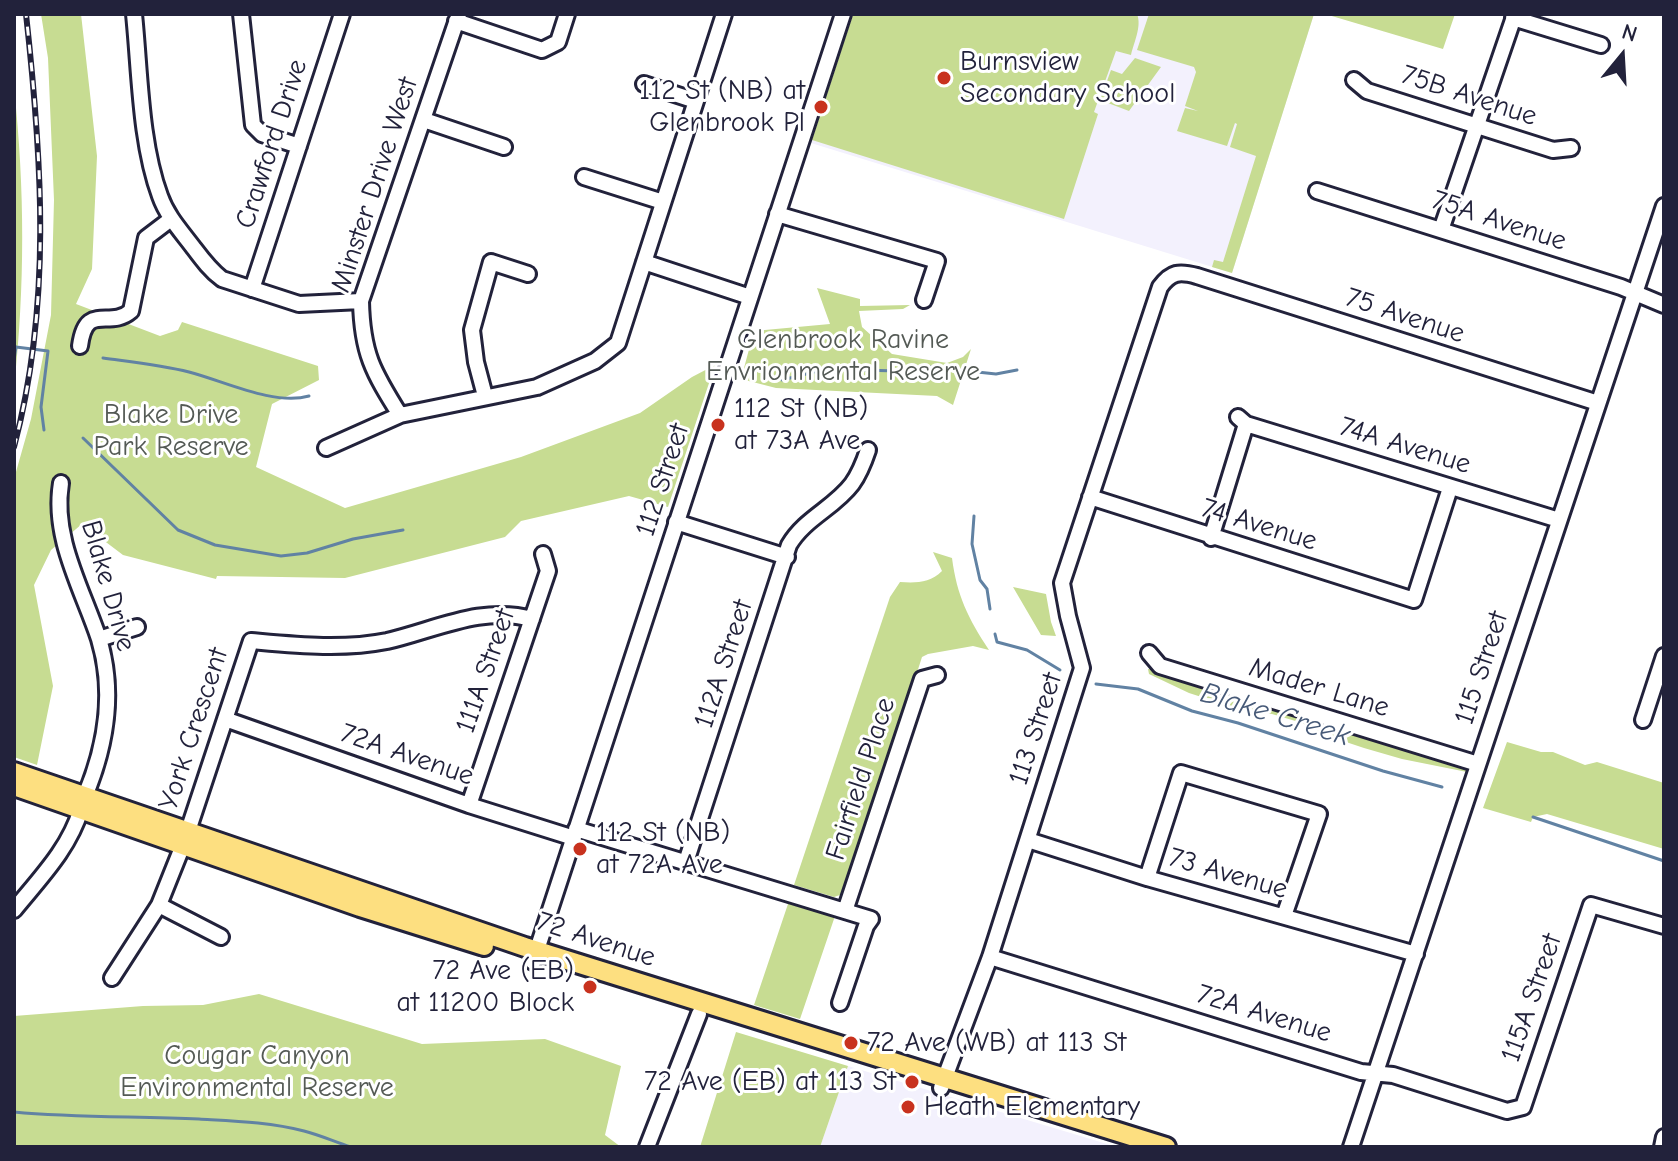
<!DOCTYPE html>
<html>
<head>
<meta charset="utf-8">
<style>
	body { margin:0 }
	#map { position:relative; width:1678px; height:1161px; overflow:hidden; background:#fff; font-family:"Comic Neue",sans-serif }
	canvas { display:block }
	.frame { position:absolute; inset:0; border:16px solid #22223b; pointer-events:none }
	.north { position:absolute; left:1582px; top:16px; width:80px; height:80px; -webkit-text-stroke:6px #fff; paint-order:stroke; rotate:18deg; font-size:22px; font-weight:700; line-height:32px; text-align:center; color:#22223b }
	.north::after { content:''; display:block; margin:auto; width:28px; height:36px; background:#22223b; clip-path:polygon(50% 0,100% 100%,50% 72%,0 100%) }
</style>
</head>
<body>
<div id="map">
<canvas width="1678" height="1161"></canvas>
<div class="frame"></div>
<div class="north">N</div>
</div>
<script>
const c = document.querySelector('canvas').getContext('2d');
c.lineJoin = 'round';
function fill(path, color) { c.fillStyle = color; c.fill(path, 'evenodd'); }
function trace(path, color, width, dash) { c.strokeStyle = color; c.lineWidth = width; c.lineCap = dash ? 'butt' : 'round'; c.setLineDash(dash || []); c.stroke(path); }
function write(font, color, halo, rows, align = 'center') {
  c.font = font + ' "Comic Neue",sans-serif'; c.lineWidth = 6; c.setLineDash([]); c.textBaseline = 'middle'; c.strokeStyle = halo; c.fillStyle = color; for (const [text, x, y, turn = 0] of rows) {
    c.save(); c.translate(x, y); c.rotate((+turn || 0) * Math.PI / 180); c.textAlign = isNaN(turn) ? turn : align; if (halo) c.strokeText(text, 0, 0); c.fillText(text, 0, 0); c.restore();
  }
}
fill(new Path2D(`
	M854 14H1314L1232 273 811 143Z
	M848 1066 1117 1147H820Z`), '#f3f1fd');
fill(new Path2D(`
	M41 14H81L97 156 92 269 76 304 160 336 178 330 182 322 318 366 319 380 272 404 256 467 345 508 521 457 640 413 692 377 715 365 668 507 629 496 521 521 505 537 345 578 217 576 216 579 123 555 82 524 51 550 34 585 53 686 37 765 14 757V479L31 419 51 315 54 200 48 58Z
	M853 14H1137C1142 26 1134 42 1131 55L1116 51 1094 112 1098 114 1064 219 812 140Z
	M1149 14H1314L1232 273 1212 267 1214 260 1223 262 1256 156 1230 147 1237 124 1235 123 1227 146 1177 131 1185 108 1198 111 1185 106 1196 72 1194 67 1137 50Z
	M1325 14H1455L1443 49Z
	M1135 58 1161 67 1129 111 1100 100 1111 70 1122 74Z
	M14 88C25 190 25 286 14 388Z
	M817 288 860 299V306L910 305 903 309 859 311 862 327 892 354 947 363 963 357 971 349 953 405 937 396 776 388 741 379 754 331 830 324Z
	M933 552 952 558C957 596 968 618 989 650L973 646 928 654 922 657 846 893 834 897 794 885 890 597 900 582C916 583 930 583 942 571Z
	M1013 587 1046 594 1051 622 1056 636 1041 635Z
	M1148 669H1155L1462 765 1467 772 1402 759 1364 748 1325 735 1302 723 1272 714 1245 711 1189 693 1149 674Z
	M1507 742 1541 752H1553L1585 765 1597 762 1664 783V849L1547 814 1533 817 1531 822 1483 808Z
	M789 901 835 916 800 1019 754 1005Z
	M259 994 422 1044 545 1039 621 1066 605 1135 621 1147H14V1016L143 1006 203 1005Z
	M736 1032 848 1066 820 1147H700Z`), '#c7dc92');
trace(new Path2D(`
	M14 345 16 347 14 360
	M16 347 48 351 41 407 44 430
	M103 358C132 362 161 365 189 372 224 381 274 406 309 396
	M782 380 826 369 897 371 930 367 996 374 1017 370
	M83 438 178 530 215 545 281 556 307 553 353 539 403 530
	M974 516 972 544 980 580 987 589 990 609
	M995 634 997 642 1027 650 1060 670
	M1096 684 1138 689 1192 711 1238 723 1383 771 1442 787
	M1533 817 1664 861
	M14 1112C76 1118 137 1116 199 1119 234 1121 270 1122 304 1131 320 1135 335 1142 351 1147`), '#6182a3', 3);
const minor = new Path2D(`
	M134 14C140 72 140 142 160 196 167 216 181 231 193 247 202 259 210 270 222 279L299 304 361 301
	M241 14 253 125 262 134 299 146
	M1513 18 1601 45
	M456 21 542 50 558 42 567 14
	M1354 80 1367 91 1553 150 1571 148
	M644 84 696 101
	M424 120 504 147
	M584 177 663 202
	M1317 191 1621 287 1664 305
	M777 214 937 261 924 300
	M1441 230 1515 14
	M644 262 750 297
	M252 289 342 14
	M80 346C86 301 109 330 131 311L146 238 171 219
	M485 396 476 362 472 330 491 262 528 274
	M400 415C373 372 362 353 361 301L459 14
	M1238 417 1246 424 1559 520
	M326 448 400 415 537 387 595 361 618 343 724 14
	M61 483C52 538 82 588 99 639 115 692 106 746 85 796
	M1090 497 1414 600 1450 488
	M676 522 787 557
	M1211 538 1246 424
	M99 639 137 627
	M1149 653 1160 666 1478 764
	M225 719 469 805 574 838
	M1643 720 1664 656
	M469 805 548 571 543 554
	M576 829 871 919 866 926 840 1003
	M188 831 251 641C296 645 342 650 387 641 435 630 482 605 532 619
	M1028 840 1147 878 1416 954
	M686 862 789 545C805 518 834 508 852 484 860 473 864 462 868 450
	M1147 878 1181 773 1319 814 1284 916
	M159 905 221 937
	M14 910C40 878 69 849 81 809
	M845 911 922 679 937 675
	M990 957 1361 1072 1393 1075 1507 1111 1523 1107 1591 905 1664 926
	M533 962 843 14
	M112 978 159 905 183 845
	M941 1088 990 957 1082 668 1068 616 1062 583 1160 287C1171 272 1179 271 1197 276L1598 403
	M647 1147 699 1014
	M1351 1147 1664 206
	M1662 1147 1664 1137`);
const major = new Path2D(`
	M14 772 525 947 1166 1147
	M14 786 360 907 484 946`);
trace(minor, '#22223b', 20);
trace(major, '#22223b', 24);
trace(minor, '#fff', 14);
trace(major, '#fddf80', 18);
const rail = new Path2D(`
	M14 447C52 304 42 159 26 14`);
trace(rail, '#22223b', 6);
trace(rail, '#fff', 3, [9]);
for (const [x, y, r, color] of [
	[944,78,8,"#c8321e"],
	[821,107,8,"#c8321e"],
	[718,425,8,"#c8321e"],
	[580,849,8,"#c8321e"],
	[590,987,8,"#c8321e"],
	[851,1043,8,"#c8321e"],
	[912,1082,8,"#c8321e"],
	[908,1107,8,"#c8321e"]
]) { const dot = new Path2D(); dot.arc(x, y, r, 0, 2 * Math.PI); c.fillStyle = color; c.fill(dot); trace(dot, '#fff', 3); }
write('28px', '#22223b', '#fff', [
	["Burnsview",960,62],
	["Secondary School",960,94],
	["112 St (NB) at",805,91,"right"],
	["Glenbrook Pl",805,123,"right"],
	["112 St (NB)",734,409],
	["at 73A Ave",734,441],
	["112 St (NB)",596,833],
	["at 72A Ave",596,865],
	["72 Ave (EB)",574,971,"right"],
	["at 11200 Block",574,1003,"right"],
	["72 Ave (WB) at 113 St",867,1043],
	["72 Ave (EB) at 113 St",896,1082,"right"],
	["Heath Elementary",924,1107]
], 'left');
write('28px', '#22223b', '#fff', [
	["75B Avenue",1469,96,18],
	["Crawford Drive",272,144,-72],
	["Minster Drive West",375,185,-72],
	["75A Avenue",1499,221,18],
	["75 Avenue",1405,316,18],
	["74A Avenue",1405,446,17],
	["112 Street",663,480,-72],
	["74 Avenue",1259,525,17],
	["Blake Drive",108,586,74],
	["112A Street",724,664,-72],
	["115 Street",1482,668,-72],
	["111A Street",486,671,-71],
	["Mader Lane",1319,688,17],
	["York Crescent",194,729,-72],
	["113 Street",1036,729,-72],
	["72A Avenue",407,755,19],
	["Fairfield Place",861,779,-72],
	["73 Avenue",1228,874,16],
	["72 Avenue",596,940,18],
	["115A Street",1532,998,-71],
	["72A Avenue",1264,1014,17]
]);
write('28px', '#545a55', '#fff', [
	["Glenbrook Ravine",843,340],
	["Envrionmental Reserve",843,372],
	["Blake Drive",171,415],
	["Park Reserve",171,447],
	["Cougar Canyon",257,1056],
	["Environmental Reserve",257,1088]
]);
write('italic 30px', '#475a78', '#fff', [
	["Blake Creek",1275,715,17]
]);
</script>
</body>
</html>
